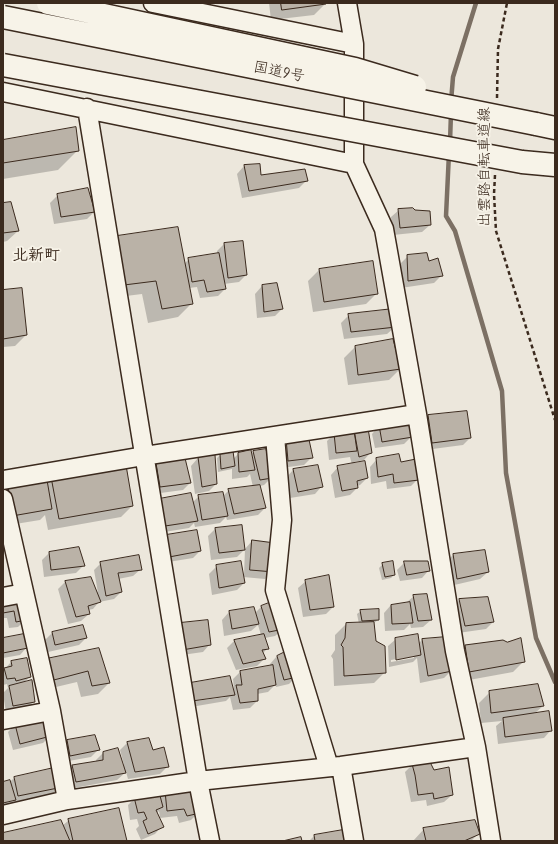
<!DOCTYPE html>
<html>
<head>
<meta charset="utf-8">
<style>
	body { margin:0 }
	#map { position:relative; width:558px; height:844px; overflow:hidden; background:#ece7dc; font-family:Mynerve,sans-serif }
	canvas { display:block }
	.frame { position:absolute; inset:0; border:4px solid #3b2a1e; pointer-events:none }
</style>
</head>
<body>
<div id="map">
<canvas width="558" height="844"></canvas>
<div class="frame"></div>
</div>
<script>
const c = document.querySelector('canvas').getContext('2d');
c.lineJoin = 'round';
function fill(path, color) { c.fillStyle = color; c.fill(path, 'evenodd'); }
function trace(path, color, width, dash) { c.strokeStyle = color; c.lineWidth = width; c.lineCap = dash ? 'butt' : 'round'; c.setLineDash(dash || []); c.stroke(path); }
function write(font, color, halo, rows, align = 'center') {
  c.font = font + ' Mynerve,"Klee One",sans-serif'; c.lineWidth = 3.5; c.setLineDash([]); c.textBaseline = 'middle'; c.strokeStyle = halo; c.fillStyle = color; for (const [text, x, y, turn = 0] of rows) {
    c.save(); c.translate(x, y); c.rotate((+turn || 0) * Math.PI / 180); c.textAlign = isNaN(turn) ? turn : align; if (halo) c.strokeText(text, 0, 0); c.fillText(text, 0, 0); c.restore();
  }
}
fill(new Path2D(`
	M269 3H324L325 4 314 15 271 20Z
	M3 141 78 150 58 170 3 179Z
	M259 165 260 176 307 180 299 188 242 198 237 174 244 166Z
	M58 195 94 212 87 219 54 224 50 203Z
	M3 204 18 231 7 241 3 242Z
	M399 210 430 225 422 232 393 235 391 217Z
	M224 244 246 275 239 282 224 284 225 289 218 296 200 298 197 287 189 288 192 303 178 317 148 323 142 294 110 298 103 251 184 264 189 259 217 254V251Z
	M408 256 428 262 441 276 434 283 401 288V263Z
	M373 263 377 293 366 304 313 312 308 281 319 270Z
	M277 284 282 309 275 316 257 318 255 294 262 286Z
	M3 291 26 335 15 346 3 347Z
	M349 315 395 327 387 334 344 339 341 323Z
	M355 347 400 369 389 380 348 385 344 358Z
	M466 412 470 438 463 445 425 450 422 424 429 416Z
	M379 426 411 437 404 444 375 448 372 434Z
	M367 429 371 452 364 460 354 462 367 478 360 485 357 486V488L350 495 335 498 331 475 338 467 352 465 350 457 329 460 327 441 334 434Z
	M286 439 311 458 304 465 281 468 279 446Z
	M254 451 271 478 264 485 260 486 265 508 258 515 227 520 226 517 220 523 195 527 194 523 189 528 158 533 153 507 192 503 199 496H223L229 490 253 487 250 474 247 477 232 479V469L218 472 217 458 220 455 233 459 238 454H251Z
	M214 456 216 484 209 491 195 494 191 466 198 458Z
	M184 459 190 483 183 490 153 494 149 471 156 464Z
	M377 459 400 463 418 479 411 486 387 489 386 481 371 484 370 467Z
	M317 466 322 486 315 494 290 498 286 478 293 470Z
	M52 478 132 506 121 517 48 530 45 515 40 520 3 526V491L8 486 47 483Z
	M215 529 244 550 252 541 273 572 265 579 243 577 244 583 237 590 212 595 209 574 217 566 244 575 245 549 237 557 211 560 208 536Z
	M166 536 200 551 193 558 162 563Z
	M49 553 84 565 76 573 44 577 42 560Z
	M453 555 488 572 480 579 450 586 446 562Z
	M405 562 429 570 422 578 400 581 397 570Z
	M101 563 141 569 133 576 118 579 121 592 114 599 99 602 93 609 88 610 89 614 81 621 68 624 58 589 65 582 90 578 98 593 94 570Z
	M383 564 394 575 391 578 382 580 379 568Z
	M306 581 333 607 326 614 303 617 298 588Z
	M414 596 431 620 423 627 411 628 410 624 404 630 385 631 384 613 391 605 406 603Z
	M487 598 493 622 486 629 458 633 452 608 459 600Z
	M3 602 25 620 18 627 9 628 7 618H3Z
	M262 606 283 629 275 636 265 638 268 648 263 653 264 659 257 666 236 670 227 648 234 641 261 635 258 625 251 631 224 636 222 620 229 612 253 608 255 613Z
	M361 611 378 620 374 623 375 642 385 672 374 683 334 686 333 659 331 656 335 650V635L346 624H359L357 614Z
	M180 624 210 644 203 652 175 656Z
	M82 627 86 638 79 645 48 652 45 640 52 633Z
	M3 639 27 647 20 655 3 658Z
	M396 639 419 643 422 640 451 671 444 678 420 683 417 658 413 662 389 667 388 646ZM414 656V658L391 662V660Z
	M466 646 524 661 513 672 458 682 455 657Z
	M99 649 109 683 98 694 81 697 77 682 39 691 36 671Z
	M277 656 296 677 289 684 276 687V684L268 692 257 694V701L250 708 233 710 230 697 226 701 185 708 183 691H233L234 689 233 679 240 672 271 667 270 664ZM226 695V697L187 702V701Z
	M11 662 30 677 23 683 34 701 27 709 6 713 3 693 8 688 7 684 3 685V671Z
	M490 692 543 706 534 714 551 730 544 738 498 744 496 726 502 721 481 723 479 703Z
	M16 724 50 736 43 743 13 750 8 732Z
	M148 739 152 751 168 766 160 774 128 779 126 772 117 780 69 789 65 773 72 766 96 762V760L104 752 122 766 124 765 120 750 127 743Z
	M68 741 99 749 91 757 63 762 60 748Z
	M429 763 452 795 444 802 427 806 426 800 411 802 405 772 412 765Z
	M57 769 62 786 54 794 12 803 8 807 3 808V783L10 782 14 778Z
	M165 792 199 812 191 820 179 823 177 816 160 818 159 811 157 813 162 826 155 834 141 840 136 829 139 826 137 819 130 820 128 805 135 798H160Z
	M69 820 126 841H3V834L62 826Z
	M424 829 478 834 471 841H413Z
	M342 831 345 841H309L314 836Z`), '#0003');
trace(new Path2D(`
	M451 102 453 77 476 3
	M450 142 451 113
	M449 153 446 216 455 231 502 391 506 473 536 638 555 682`), '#7c7064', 4.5);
const building = new Path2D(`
	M281 3H325L326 4 282 10Z
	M76 127 79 151 3 163V140Z
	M260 164 261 175 305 169 308 181 249 191 244 165Z
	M88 188 95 212 61 217 57 194Z
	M11 202 19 231 3 233V203Z
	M413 208 415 210 430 211 431 225 400 228 398 209Z
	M178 227 193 304 162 309 156 281 124 285 117 236Z
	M243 241 247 275 228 278 224 243Z
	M219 253 226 289 207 292 204 280 192 282 188 258Z
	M427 253 429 261 438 258 443 276 408 281 407 255Z
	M373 261 378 294 324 302 319 269Z
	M277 283 283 309 264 312 262 285Z
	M22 288 27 335 3 339V290Z
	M393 309 396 327 351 332 348 314Z
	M393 339 401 369 358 375 355 346Z
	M467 411 471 438 432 443 428 415Z
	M409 421 413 437 382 442 379 425Z
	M368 428 372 453 359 457 354 430Z
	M354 430 357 451 336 453 334 433Z
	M308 435 313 458 288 461 286 438Z
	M266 449 272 478 260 480 253 451Z
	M251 450 255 470 239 472 238 453Z
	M233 451 235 466 221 469 220 454Z
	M399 454 401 462 416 459 419 480 394 483 393 474 378 477 376 458Z
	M215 455 217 484 202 487 198 457Z
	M185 458 191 483 160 487 156 463Z
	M365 461 368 478 357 481 358 488 342 491 337 466Z
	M126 465 133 506 59 519 51 477Z
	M318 465 323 487 298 492 293 469Z
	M47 480 52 509 12 516 8 486Z
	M260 485 266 508 234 514 228 489Z
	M223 492 228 516 202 520 198 495Z
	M191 493 198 521 165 526 159 499Z
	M242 525 245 550 219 553 215 528Z
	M197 530 201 551 169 557 166 535Z
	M252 540 275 543 274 572 250 570Z
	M79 547 85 566 51 570 49 552Z
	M485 550 489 572 457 579 453 554Z
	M139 555 142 570 118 573 122 592 106 596 100 562Z
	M241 561 245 583 219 588 216 565Z
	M393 561 395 575 385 577 382 563Z
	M404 561H428L430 571 407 575Z
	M329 575 334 607 310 610 305 580Z
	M91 577 101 602 88 606 90 614 76 617 65 581Z
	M427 594 432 620 418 621 413 595Z
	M488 597 494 622 465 626 459 599Z
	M19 598 26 620 16 622 14 611 3 613V601Z
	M274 601 284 629 269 632 261 606Z
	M410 602 413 623 392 624 391 605Z
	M254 607 259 624 232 629 229 611Z
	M379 609V620L362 621 360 610Z
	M208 620 211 645 182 650 180 623Z
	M374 622 376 641 385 646 386 673 344 676 343 647 341 645 345 638 346 623Z
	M83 625 87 638 55 645 52 632Z
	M24 634 28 648 3 653V638Z
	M264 634 269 649 262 650 266 659 243 664 234 640Z
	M418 634 421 655 396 660 395 638Z
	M446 637 452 671 428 676 422 639Z
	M521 638 525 662 469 672 465 645 503 640 507 642Z
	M99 648 110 683 92 686 88 671 50 681 46 659Z
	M289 650 297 677 284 680 277 656Z
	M27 658 31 677 16 681 15 678 7 679 4 668 12 666 11 661Z
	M273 665 276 685 258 689V701L240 703 236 685H242L240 671Z
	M230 676 235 695 192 701 190 683Z
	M32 680 35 702 13 706 9 686Z
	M538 684 544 706 491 713 489 691Z
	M549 711 552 731 505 737 503 718Z
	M45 717 51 736 20 744 15 724Z
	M95 735 100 750 70 756 67 740Z
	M149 738 153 750 164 747 169 767 135 772 127 742Z
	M118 748 126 773 76 782 72 765 103 760V752Z
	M430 762 434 770 449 767 453 795 434 799 433 793 418 795 415 775 412 764Z
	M58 767 63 787 18 796 14 777Z
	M10 780 16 800 3 803V782Z
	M193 787 200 813 187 816 184 809 167 811 165 791Z
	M159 792 163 807 156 810 164 827 148 834 143 821 147 819 144 812 138 813 134 797Z
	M119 808 127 841H73L68 819Z
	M61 820 70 841H3V833Z
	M475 820 480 834 464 841H426L423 828Z
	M343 830 346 841H315L314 835Z
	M301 837 302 841H283Z`);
fill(building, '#bab2a7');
trace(building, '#3b2a1e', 1);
const street = new Path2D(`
	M153 3 354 44
	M347 3 354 44V164L384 229 417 414 455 651 476 747 491 841
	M3 92 354 164
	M87 108 198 781 210 841
	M275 436 282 520 275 590 329 767
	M3 480 144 456 417 414
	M3 499 51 711 67 800
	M3 597 24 593
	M3 720 51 711
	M341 766 354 841
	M3 815 67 800 198 781 341 766 476 747`);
const highway = new Path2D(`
	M536 124 555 128`);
trace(street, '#3b2a1e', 21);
trace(highway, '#3b2a1e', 25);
trace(new Path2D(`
	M497 98 498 49 507 3
	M495 175 494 194 496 231 555 420`), '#3b2a1e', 2.5, [4, 3]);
trace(street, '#f7f3e8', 18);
trace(highway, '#f7f3e8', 22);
const highwayBridge = new Path2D(`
	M48 3 355 69 415 87
	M3 17 536 124
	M3 65 522 162 555 165`);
trace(highwayBridge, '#3b2a1e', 25, []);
trace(highwayBridge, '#f7f3e8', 22);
write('15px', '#3b2a1e', '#f7f3e8', [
	["国道9号",279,73,11],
	["出雲路自転車道線",486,167,-90]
]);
write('bold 16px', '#3b2a1e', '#f7f3e8', [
	["北新町",36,257]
]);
</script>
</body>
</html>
